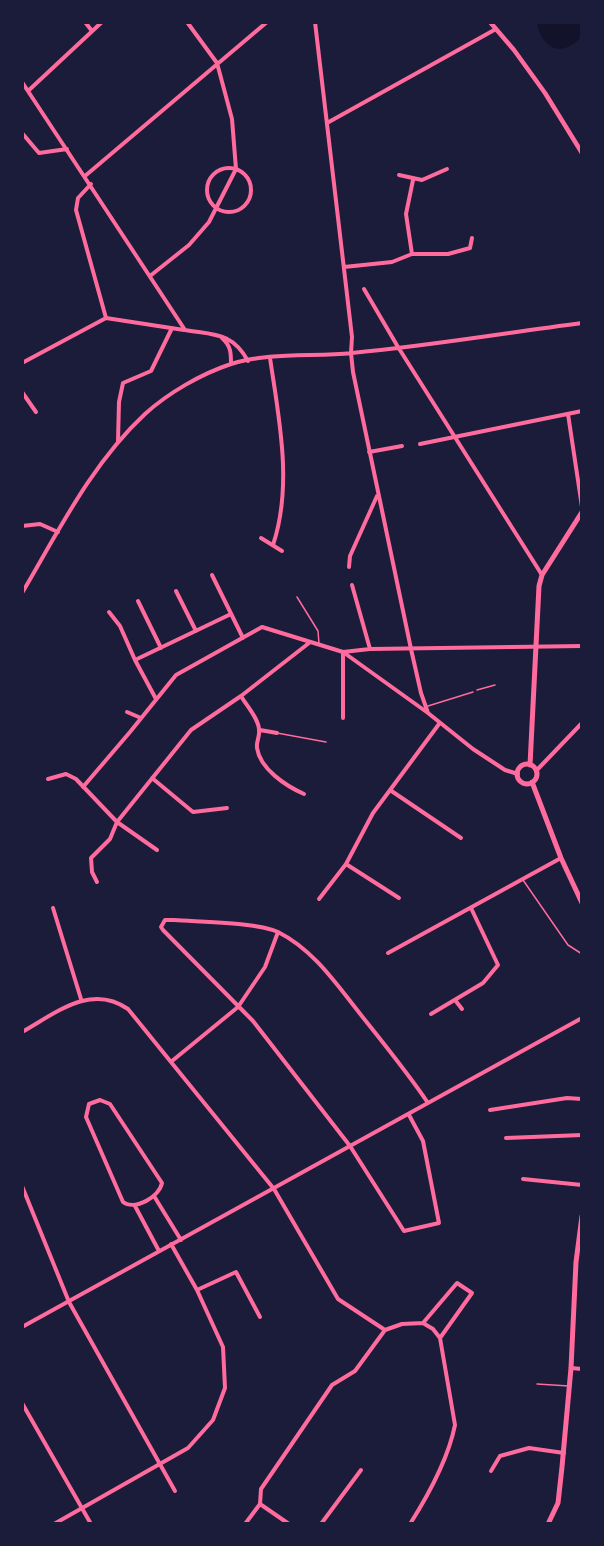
<!DOCTYPE html>
<html>
<head>
<meta charset="utf-8">
<style>
	body { margin:0 }
	#map { position:relative; width:604px; height:1546px; overflow:hidden; background:#1b1b3a; font-family:"Public Sans",sans-serif }
	canvas { display:block }
	.frame { position:absolute; inset:0; border:24px solid #1b1b3a; pointer-events:none }
</style>
</head>
<body>
<div id="map">
<canvas width="604" height="1546"></canvas>
<div class="frame"></div>
</div>
<script>
const c = document.querySelector('canvas').getContext('2d');
c.lineJoin = 'round';
function fill(path, color) { c.fillStyle = color; c.fill(path, 'evenodd'); }
function trace(path, color, width, dash) { c.strokeStyle = color; c.lineWidth = width; c.lineCap = dash ? 'butt' : 'round'; c.setLineDash(dash || []); c.stroke(path); }
fill(new Path2D(`
	M537 23H581V37C562 58 542 49 537 23Z`), '#12122b');
trace(new Path2D(`
	M297 597 318 631 319 644
	M477 690 495 685
	M428 706 473 692
	M277 733 326 742
	M523 880 568 945 582 954
	M537 1384 569 1386`), '#ff6b9d', 1.5);
trace(new Path2D(`
	M85 22 92 31
	M315 22 352 337 351 353 353 372 411 649 421 693 428 713
	M22 82 185 330C214 335 232 332 248 361
	M28 91 102 22
	M327 123 496 29
	M22 133 39 153 67 149
	M207 190a22 22 0 1 1 44 0a22 22 0 1 1-44 0Z
	M399 175 422 180 447 169
	M85 176 267 22
	M91 184 78 198 76 210 106 318
	M412 254 406 214 413 180
	M344 267 392 262 412 254H448L470 248 472 238
	M150 276 189 245 209 222 236 169 232 119 217 63 187 22
	M364 289 398 347 542 575
	M222 338C231 346 231 353 231 364
	M270 358C279 419 293 485 273 545
	M22 363 106 318 184 330
	M22 392 36 412
	M568 414 582 507
	M118 441 119 402 123 383 151 371 172 328
	M420 444 582 411
	M369 452 402 446
	M22 526 40 524 58 532
	M261 538 282 551
	M349 567 350 556 377 496
	M212 575 243 638
	M352 585 370 649
	M176 591 196 631
	M22 593C58 532 92 463 145 414 168 393 201 374 231 364 269 352 313 357 352 353 429 346 505 333 582 323
	M138 601 161 648
	M109 612 120 626 135 660 156 699
	M135 660 231 614
	M241 696C246 705 259 719 259 730 260 736 256 742 257 748 260 769 286 786 304 794
	M127 712 141 718
	M343 718V652L370 649 582 646
	M260 730 277 733
	M536 771 582 723
	M152 778 193 812 227 808
	M48 779 66 774 76 779 117 822 157 850
	M83 787 130 732 176 675 262 627 343 652 428 713 473 749 505 770 518 774
	M390 790 461 838
	M346 864 399 898
	M97 882 92 872 91 858 110 839 117 822 191 730 241 696 309 643
	M319 899 346 864 373 813 439 724
	M53 908 81 999
	M388 953 561 858
	M455 1000 462 1009
	M431 1014 483 983 498 965 471 908
	M22 1032C56 1013 91 983 128 1009L274 1189 338 1299 385 1330
	M172 1061 238 1007 265 967 278 932
	M100 1100 110 1104 162 1183C159 1197 135 1211 123 1202L86 1117 89 1104Z
	M490 1110 567 1098 582 1099
	M409 1115 423 1141 439 1223 404 1231 350 1146 253 1021 163 930 161 927 165 920H174C201 922 256 922 278 932 314 950 337 985 361 1015 384 1044 407 1072 428 1103
	M506 1138 582 1135
	M523 1179 582 1185
	M22 1186 69 1302 175 1491
	M154 1196 181 1240
	M135 1206 159 1251
	M197 1290 236 1272 260 1317
	M423 1323 457 1283 472 1293 440 1338
	M22 1327 582 1018
	M571 1368 582 1369
	M22 1403 91 1524
	M491 1471 500 1456 529 1448 564 1453
	M260 1504 289 1524
	M54 1524 188 1448 213 1420 225 1388 223 1347 197 1290 171 1244
	M245 1524 260 1504 261 1489 332 1385 355 1371 385 1330 402 1324 423 1323 433 1329 440 1338 455 1425C448 1460 429 1494 410 1524
	M321 1524 361 1470`), '#ff6b9d', 4);
trace(new Path2D(`
	M490 22 514 50 545 93 582 153`), '#ff6b9d', 4.5);
trace(new Path2D(`
	M517 774a10 10 0 1 1 20 0a10 10 0 1 1-20 0Z
	M530 765 539 586 542 575 582 512
	M532 782 561 858 582 903
	M548 1524 558 1503 562 1467 571 1368 576 1262 582 1216`), '#ff6b9d', 5);
</script>
</body>
</html>
